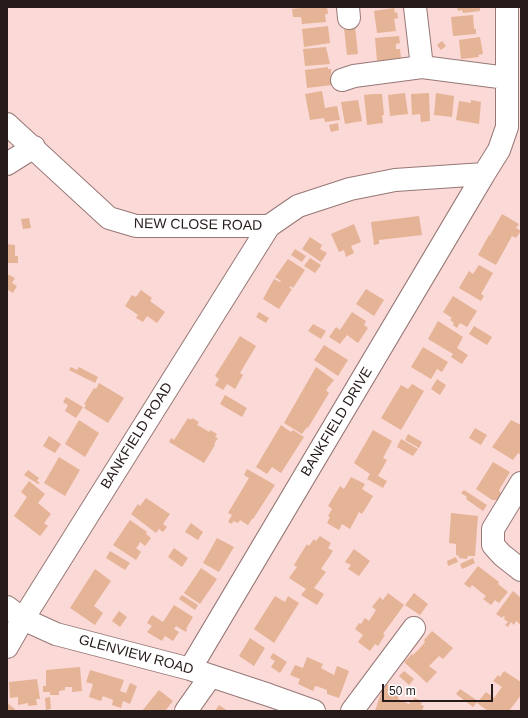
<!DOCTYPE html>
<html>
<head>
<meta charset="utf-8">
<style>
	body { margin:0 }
	#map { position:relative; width:528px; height:718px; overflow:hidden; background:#fbd9d7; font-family:Helvetica,sans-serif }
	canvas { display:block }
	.frame { position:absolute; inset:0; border:8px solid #281c1b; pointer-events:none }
	.scale { position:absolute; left:382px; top:684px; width:111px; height:18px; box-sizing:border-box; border:2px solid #281c1b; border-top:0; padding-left:5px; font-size:12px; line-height:14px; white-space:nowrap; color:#281c1b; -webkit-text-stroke:3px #fff; paint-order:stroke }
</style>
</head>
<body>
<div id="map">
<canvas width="528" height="718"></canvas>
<div class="frame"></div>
<div class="scale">50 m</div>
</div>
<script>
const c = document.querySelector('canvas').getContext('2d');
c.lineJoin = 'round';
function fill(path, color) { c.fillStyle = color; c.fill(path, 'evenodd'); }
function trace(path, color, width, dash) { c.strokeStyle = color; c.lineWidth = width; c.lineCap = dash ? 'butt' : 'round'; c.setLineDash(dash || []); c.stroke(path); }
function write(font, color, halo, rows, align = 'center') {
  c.font = font + ' Helvetica,sans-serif'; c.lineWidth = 3; c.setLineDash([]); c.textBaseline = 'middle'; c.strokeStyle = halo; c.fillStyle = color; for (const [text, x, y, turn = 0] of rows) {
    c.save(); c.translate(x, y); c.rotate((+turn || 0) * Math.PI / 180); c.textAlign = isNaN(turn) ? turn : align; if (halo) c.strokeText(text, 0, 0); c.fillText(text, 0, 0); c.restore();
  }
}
fill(new Path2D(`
	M301 7H327L328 14H325L326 22 302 24 301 17H293L292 9 301 8Z
	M457 7H480V11L463 13 462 10 458 11Z
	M394 8 395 13 397 12 398 18 394 19 396 31 377 33 374 11Z
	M473 15 474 29H476V34L453 36 451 17Z
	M328 26 330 43 304 47 302 29Z
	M355 26 358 54 347 55 344 28Z
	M399 36 400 43 396 44V49H400L401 58 377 61 375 38Z
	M480 37 483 54 478 55 479 57 461 59 459 40Z
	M442 41 446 46 441 50 437 45Z
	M326 47 330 64 305 66 303 49Z
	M328 67V69H331L332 85 307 88 305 70Z
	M322 91 325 108 337 106 340 120 325 122 324 118 310 120 305 94Z
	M405 93 408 114 390 116 388 95Z
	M429 93 430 121 421 122 420 114 412 115 411 94Z
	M436 93 454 96 452 117 434 115Z
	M373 94H382L384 115H382L383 123 367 125 364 95Z
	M358 100 362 121 345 124 341 102Z
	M471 100 481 102 479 124 456 120 459 101 471 103Z
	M338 123 339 130 331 132 329 125Z
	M502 214 519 224 516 228 521 231 516 238 512 236 496 265 478 255 489 235 494 237 490 235Z
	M419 216 422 235 379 240V244L374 245 371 222Z
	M29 218 31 228 23 229 21 219Z
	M354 224 361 242 351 246 354 253 346 257 344 250 339 252 331 234Z
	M310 237 322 245 320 249 327 253 321 262 302 249Z
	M7 244 15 245V256H18V263H7Z
	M295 249 306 256 302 262 291 255Z
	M310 258 321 265 315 273 304 266Z
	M288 259 305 270 293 288 291 286 289 288 292 289 279 309 263 299 274 279 280 282 281 281 275 277Z
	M479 265 493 273 481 294 484 296 481 301 459 288 469 271 473 274Z
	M7 274 15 278 12 283 17 286 13 293 8 290 7 293Z
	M366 289 384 300 374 316 356 304Z
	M141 290 152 298 150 301 165 312 157 323 147 316 143 322 136 318 138 315 125 306 132 295 136 297Z
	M453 296 477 311 467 327 460 323 457 328 453 325 454 323 450 320 452 318 443 312Z
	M259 312 269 318 266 323 256 317Z
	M352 312 366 321 364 325 368 328 358 343 347 335 340 344 329 337 336 327 340 330Z
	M438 321 463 337 457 348 468 355 462 364 451 357 453 354 428 339Z
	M313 324 326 331 321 339 308 331Z
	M474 326 492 337 487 345 469 334Z
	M240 336 256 346 240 373 243 375 235 389 227 384 223 390 215 385 219 379 215 376Z
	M324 345 348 360 338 376 314 360Z
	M423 347 448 362 442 372 437 369 431 379 411 367Z
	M71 367 77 370 79 367 98 377 95 383 69 370Z
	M316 367 334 380 326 390 329 393 308 428 307 427 302 434 284 423Z
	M437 379 446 385 440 395 431 389Z
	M99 383 124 398 108 423 84 408 86 405 84 404 94 388 96 389Z
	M412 384 424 391 401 430 381 418 401 385 408 389Z
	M225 395 247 408 242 417 220 404Z
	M66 397 83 407 76 418 65 411 68 405 63 402Z
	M188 418 191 420 192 418 199 422 197 425 201 427 209 432 210 430 217 434 215 437 218 438 214 444 215 445 204 463 169 442 171 438 174 440Z
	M79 420 99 433 85 457 65 444Z
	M511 420 521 425V452L520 454 518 453 513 460 492 447Z
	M281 425 291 432 293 430 304 437 281 473 272 467 267 474 256 467Z
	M475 428 487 435 481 445 469 438Z
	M373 430 392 441 383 458 387 460 378 476 387 481 383 488 367 479 370 474 354 463Z
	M408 434 422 442 419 448 405 440Z
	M49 436 61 444 55 453 43 446Z
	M401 439 418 449 413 456 397 447Z
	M59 457 80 470 65 496 44 483Z
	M493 462 510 472 499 490 501 494 497 500H492L476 489Z
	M247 469 275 485 253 519H252L248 525 240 520 238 523 233 521 232 524 228 522 232 515 228 513 249 478 244 475Z
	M28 470 39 478 37 481 40 483 38 484 24 475Z
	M351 477 365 484 362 489 373 496 362 514 359 512 350 529 342 524 339 530 327 523 330 517 328 516 332 509 328 506 340 486 344 489Z
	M29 481 45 494 38 503 51 514 44 523 48 526 40 536 14 516 27 497 21 492Z
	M464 490 487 505 483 511 466 499 467 497 461 493Z
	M146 498 170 514 163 524 167 527 163 532 159 529 156 533 131 514 138 504 140 506Z
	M451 513 478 516 475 556H468L467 559 459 558V556L456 555V544L449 543Z
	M130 520 147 532 146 534 151 538 145 546 140 542 138 546 136 548 141 552 136 560 113 545Z
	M191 523 203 532 198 540 185 532Z
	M320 536 331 543 328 548 333 551 321 569 326 572 314 588 324 594 317 605 301 595 306 589 289 578 297 567 294 565 307 544 309 546 314 539 316 541Z
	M217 538 234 547 219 572 203 563Z
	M174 548 188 558 182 567 168 557Z
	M354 549 370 561 359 576 348 569 351 565 345 562Z
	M110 551 130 563 125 570 106 558Z
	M456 557 458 562 448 566 447 561Z
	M473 558 475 563 462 569 460 564Z
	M478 566 499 582 498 584 508 592 499 603 495 600 491 605 483 599 486 596 472 585 470 588 464 584Z
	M201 568 217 579 200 604 184 593Z
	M95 569 111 581 94 606 103 613 95 625 70 608Z
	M513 591 521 598V625L516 621 514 625 511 622 508 627 505 625 508 622 504 619 505 617 503 616 502 618 496 614Z
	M388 593 404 605 383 634 385 635 378 646 375 644 370 651 358 642 363 635 355 629 359 623 361 624 365 618 369 621 376 610 372 607 380 597 383 600Z
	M414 593 428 604 420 615 405 605Z
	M182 595 198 605 195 610 179 599Z
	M275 596 285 602 288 596 299 603 274 643 254 629Z
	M174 605 193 617 186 629H187L186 632 176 626 174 629 179 632 173 641 165 636 162 641 147 632 152 626 147 623 152 615 163 622Z
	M119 611 127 617 120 627 112 621Z
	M432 631 453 648 443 659 439 656 429 666 437 672 427 683 404 662 412 654 413 655 420 648 425 642 424 640Z
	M250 638 265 648 254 666 239 656Z
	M273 653 287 662 280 673 271 667 275 661 270 658Z
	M307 657 323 664 321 668 334 675 337 666 349 671 339 698 327 694V690L319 687 315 686 313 691 298 684 300 679 290 675 295 665 303 668Z
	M80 667 82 691 72 692V687H65V690L59 691V695H50V692H43V686H46V670Z
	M90 670 124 680 120 691 126 693 130 683 137 686 130 704 123 701 121 708 112 705 113 700 103 696 101 701 89 697 93 684 86 682Z
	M404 671 414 679 409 685 399 676Z
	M504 671 521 682V695L509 711H488L477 703 486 692 494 698 502 687 493 681 498 675 500 677Z
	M37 679 40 699H36L37 705 28 706V703L18 705V697L10 698 9 682Z
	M387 684 394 687 393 692 400 694 398 699 402 701 409 704 411 700 413 701 414 698 422 701 421 705 424 706 422 711H375L381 693 374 688 380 686 384 689Z
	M460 689 478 701 473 707 456 694Z
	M159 690 173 701 165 711H142Z
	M50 697 51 709 46 710 45 698Z
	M7 703 15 709 14 711H7Z
	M219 705 228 711H215Z`), '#e5b395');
const minor = new Path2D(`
	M348 7 349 18
	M415 7 422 67
	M342 80 354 76 422 67 507 78
	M7 124 109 218 136 226H269L298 206 350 189 395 180 484 174 499 150 507 127V7
	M7 164 34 147
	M521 483 493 529V545L502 555 521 570
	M7 607 23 619 56 634 190 669 269 695 314 711
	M7 647 23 619 269 226
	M190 669 484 174
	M186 711 210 677
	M352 711 414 628`);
trace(minor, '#967876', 24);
trace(minor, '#fff', 22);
write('14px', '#281c1b', '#fff', [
	["NEW CLOSE ROAD",198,225,1],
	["BANKFIELD DRIVE",337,422,-59],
	["BANKFIELD ROAD",137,436,-58],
	["GLENVIEW ROAD",136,655,15]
]);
</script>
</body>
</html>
